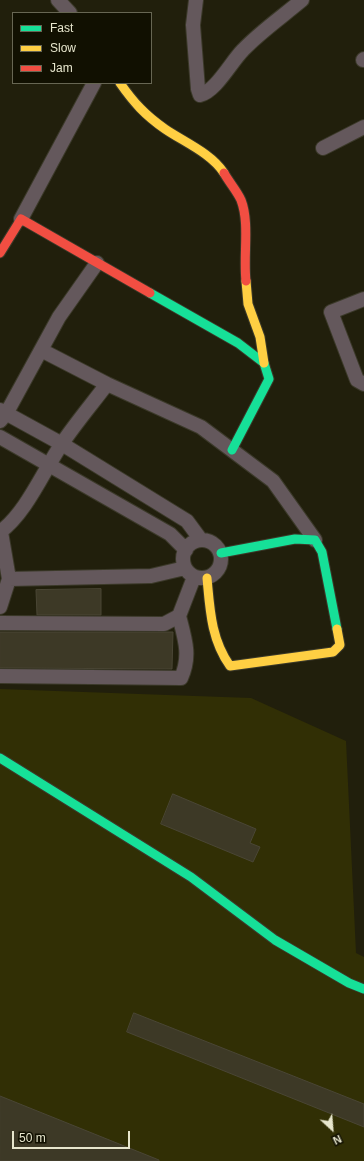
<!DOCTYPE html>
<html>
<head>
<meta charset="utf-8">
<style>
	body { margin:0 }
	#map { position:relative; width:364px; height:1161px; overflow:hidden; background:#211f0c; font-family:Arial,sans-serif }
	canvas { display:block }
	.legend { position:absolute; left:12px; top:12px; width:140px; height:72px; box-sizing:border-box; background:#111001; border:1px solid #676653; margin:0; padding:5px 7px; list-style:none; font-size:12px; color:#e7e6cd }
	.legend li { display:flex; align-items:center; gap:8px; height:20px }
	.legend b { width:20px; border:1px solid #676653 }
	.north { position:absolute; left:312px; top:1109px; width:40px; height:40px; -webkit-text-stroke:3px #111001; paint-order:stroke; rotate:154deg; font-size:11px; font-weight:700; line-height:16px; text-align:center; color:#e7e6cd }
	.north::after { content:''; display:block; margin:auto; width:14px; height:18px; background:#e7e6cd; clip-path:polygon(50% 0,100% 100%,50% 72%,0 100%) }
	.scale { position:absolute; left:12px; top:1131px; width:118px; height:18px; box-sizing:border-box; border:2px solid #e7e6cd; border-top:0; padding-left:5px; font-size:12px; line-height:14px; white-space:nowrap; color:#e7e6cd; -webkit-text-stroke:3px #111001; paint-order:stroke }
</style>
</head>
<body>
<div id="map">
<canvas width="364" height="1161"></canvas>
<ul class="legend">
<li><b style="height:5px;background:#16e098"></b>Fast</li>
<li><b style="height:5px;background:#ffcf43"></b>Slow</li>
<li><b style="height:5px;background:#f24e42"></b>Jam</li>
</ul>
<div class="north">N</div>
<div class="scale">50 m</div>
</div>
<script>
const c = document.querySelector('canvas').getContext('2d');
c.lineJoin = 'round';
function fill(path, color) { c.fillStyle = color; c.fill(path, 'evenodd'); }
function trace(path, color, width, dash) { c.strokeStyle = color; c.lineWidth = width; c.lineCap = dash ? 'butt' : 'round'; c.setLineDash(dash || []); c.stroke(path); }
fill(new Path2D(`
	M0 689 251 698 346 741 356 953 364 957V1161H0Z`), '#312f05');
const building = new Path2D(`
	M101 589V615H37L36 590Z
	M0 632H173L172 669 0 668Z
	M173 794 256 829 250 843 260 847 253 862 161 824Z
	M134 1013 364 1104V1127L127 1032Z
	M0 1096 159 1160V1161H0Z`);
fill(building, '#3d3926');
trace(building, '#4a4635', 1);
const street = new Path2D(`
	M58 0 70 13
	M196 0 193 25 198 89 200 95C216 91 231 62 243 50 260 32 283 16 302 0
	M363 60 364 59
	M323 148 364 127
	M21 219 94 83
	M364 299 331 312 357 380 364 384
	M41 350 107 384 201 427 273 481 315 540
	M0 410 62 444 187 521 201 540
	M0 421 6 414 59 317 97 263
	M0 437 170 534 186 550
	M0 532C26 513 43 472 61 445 75 424 92 404 107 384
	M183 559a19 19 0 1 1 38 0a19 19 0 1 1-38 0Z
	M9 579 151 576 185 568
	M0 607 9 579 1 532
	M0 623 164 624 179 616 194 577
	M0 676 181 678C191 656 185 639 179 616`);
const fast = new Path2D(`
	M150 293 238 343 264 363 269 379 232 450
	M221 553 295 539 315 540 322 552 337 629
	M0 758 191 877 275 940 349 983 364 989`);
const slow = new Path2D(`
	M120 83C134 103 145 115 165 129 184 142 211 153 224 173
	M246 281 248 304 260 337 264 363
	M207 578C210 610 211 639 230 666L333 652 340 645 337 629`);
const jam = new Path2D(`
	M224 173C229 182 237 191 241 200 250 223 243 256 246 281
	M0 253 21 219 150 293`);
trace(street, '#3b3929', 16);
trace(fast, '#3b3929', 11);
trace(slow, '#3b3929', 11);
trace(jam, '#3b3929', 11);
trace(street, '#64585c', 14);
trace(fast, '#16e098', 9);
trace(slow, '#ffcf43', 9);
trace(jam, '#f24e42', 9);
</script>
</body>
</html>
